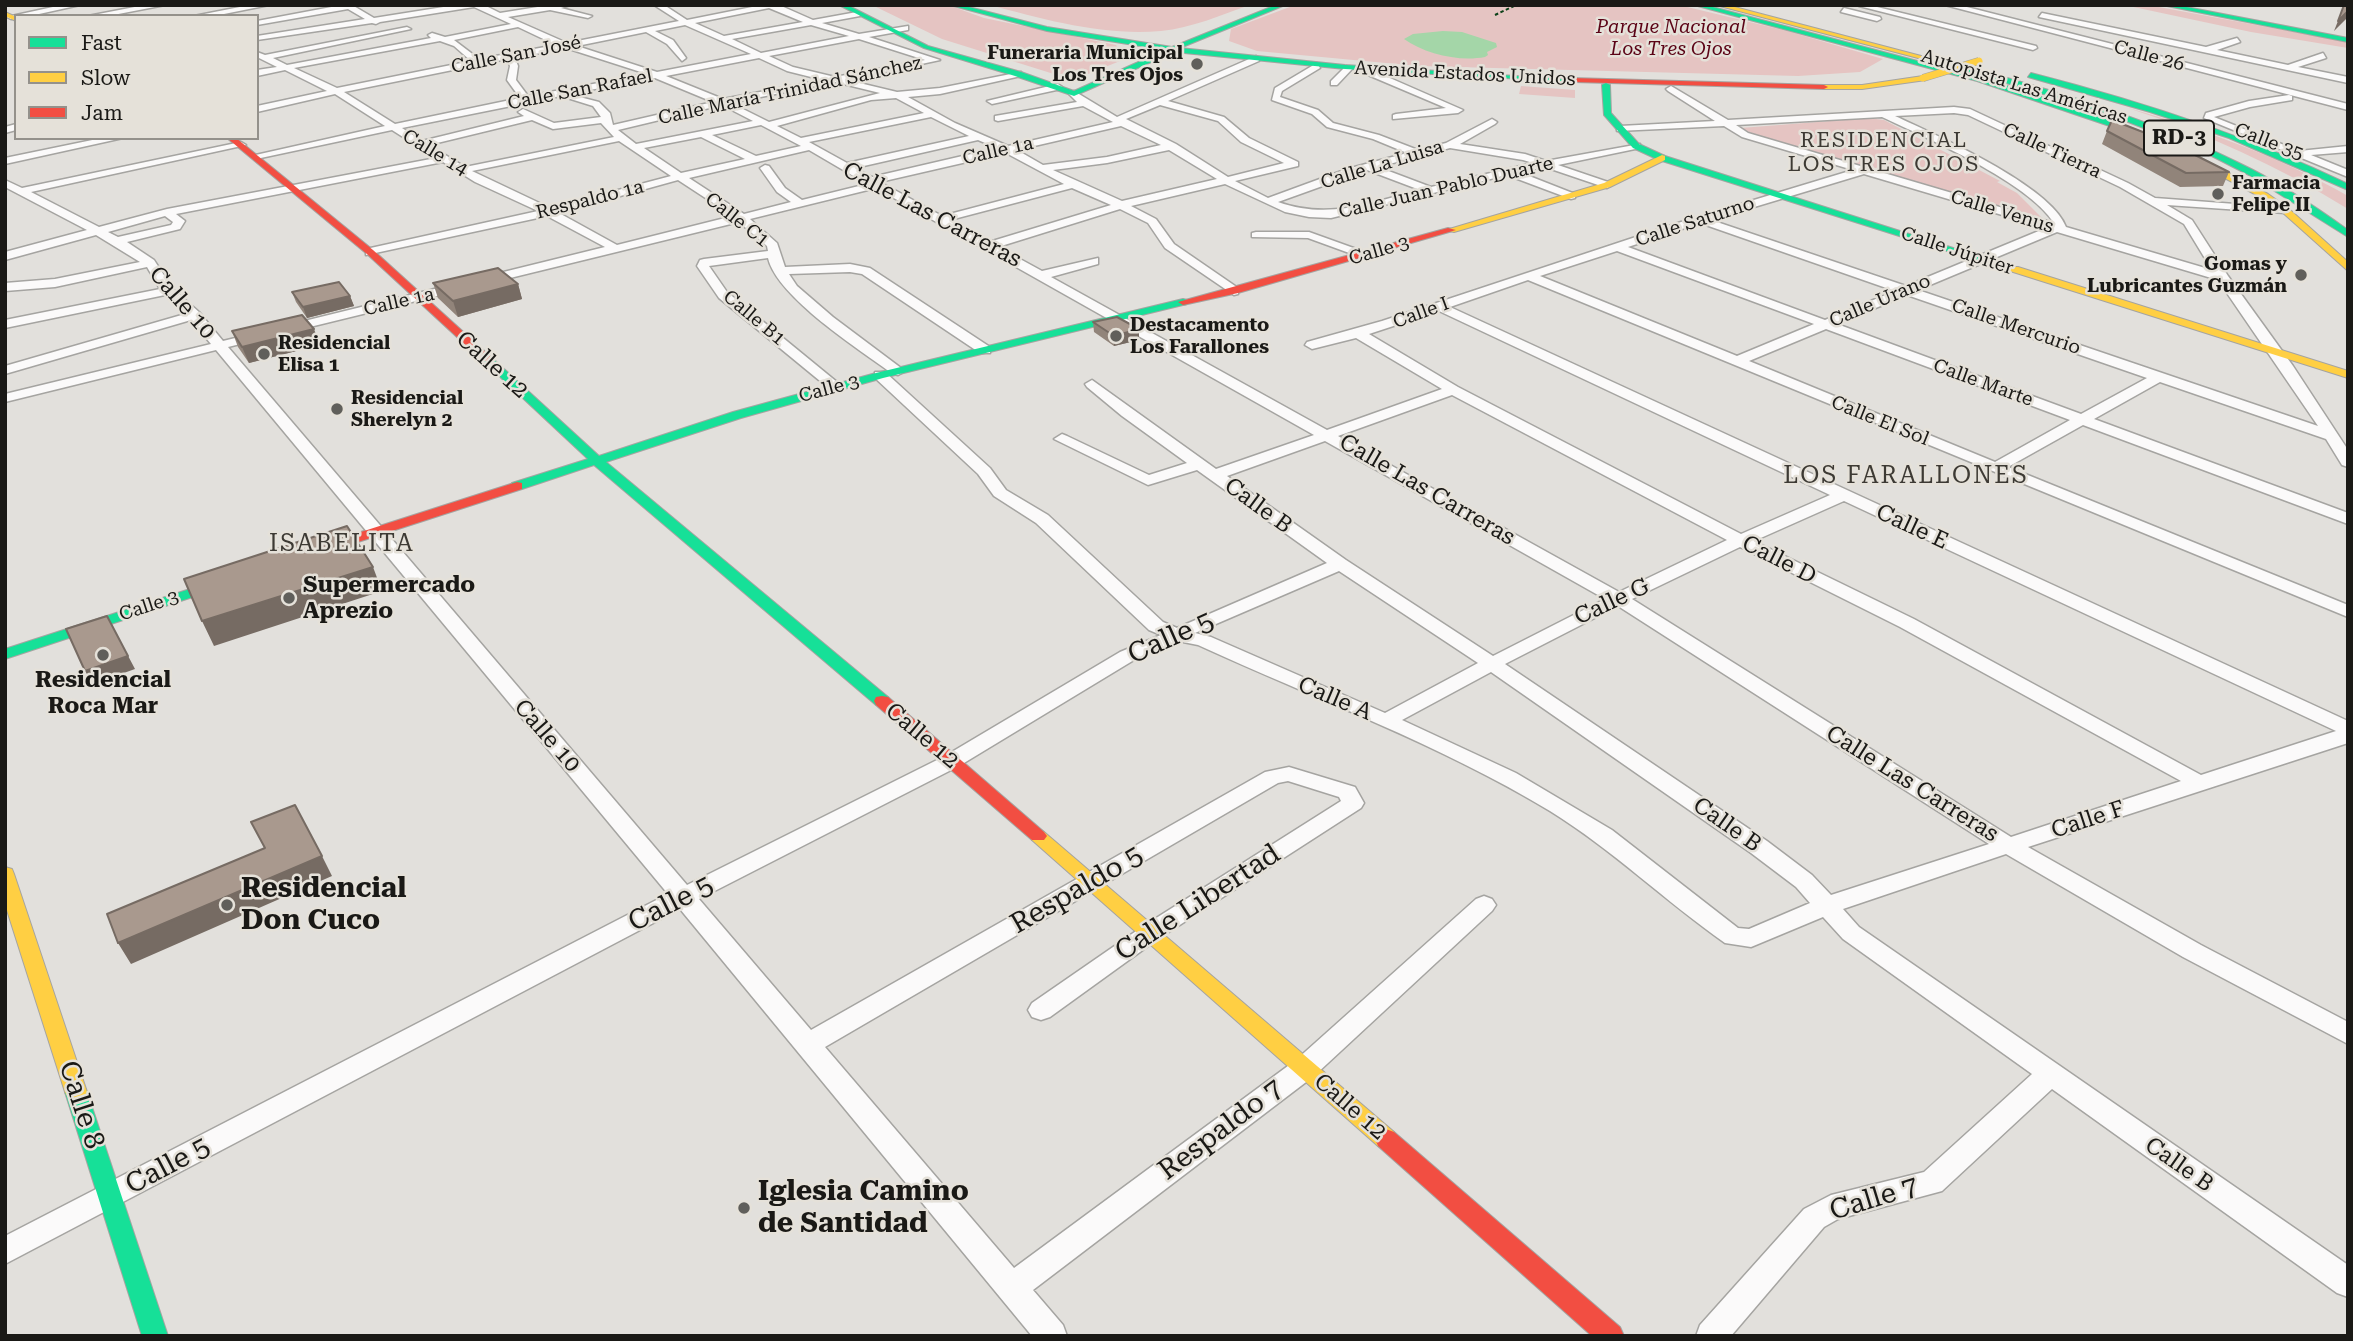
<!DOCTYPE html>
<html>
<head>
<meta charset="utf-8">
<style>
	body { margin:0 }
	#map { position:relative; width:2353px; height:1341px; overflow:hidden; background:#e2e0dc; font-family:"Roboto Serif",serif }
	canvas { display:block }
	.frame { position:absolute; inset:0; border:7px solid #1a1916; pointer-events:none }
	.legend { position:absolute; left:14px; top:14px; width:245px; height:126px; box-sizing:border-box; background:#e5e1d9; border:2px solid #94918b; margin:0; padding:9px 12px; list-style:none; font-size:21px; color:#1a1916 }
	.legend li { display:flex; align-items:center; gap:14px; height:35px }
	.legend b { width:35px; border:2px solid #94918b }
</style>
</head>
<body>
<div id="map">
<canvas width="2353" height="1341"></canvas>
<div class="frame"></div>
<ul class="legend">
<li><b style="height:9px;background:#16e098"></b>Fast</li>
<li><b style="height:9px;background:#ffcf43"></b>Slow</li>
<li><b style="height:9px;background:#f24e42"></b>Jam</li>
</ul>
</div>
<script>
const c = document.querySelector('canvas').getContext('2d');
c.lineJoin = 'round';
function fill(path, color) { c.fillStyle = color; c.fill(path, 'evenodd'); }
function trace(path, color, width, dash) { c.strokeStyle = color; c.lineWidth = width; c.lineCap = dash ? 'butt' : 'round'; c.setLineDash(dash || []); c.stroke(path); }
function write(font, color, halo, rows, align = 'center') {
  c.font = font + ' "Roboto Serif",serif'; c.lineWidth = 5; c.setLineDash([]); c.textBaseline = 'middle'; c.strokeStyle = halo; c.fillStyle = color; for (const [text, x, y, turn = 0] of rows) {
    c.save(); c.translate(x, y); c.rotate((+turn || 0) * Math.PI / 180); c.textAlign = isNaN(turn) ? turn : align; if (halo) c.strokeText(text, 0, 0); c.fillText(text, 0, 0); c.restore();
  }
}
fill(new Path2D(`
	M872 5H948L984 18 1116 45 1125 59 1073 80 942 39Z
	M990 5H1250C1221 15 1192 28 1161 31 1103 36 1046 20 990 5Z
	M1295 5H1679L1787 31 1883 59 1860 72 1798 76 1418 66 1257 51 1229 41 1231 29Z
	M2124 5H2148L2348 42V48L2251 32Z
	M1521 86 1575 90V98L1519 94Z
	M2128 108C2203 129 2280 157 2348 196V209C2278 166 2205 133 2128 108Z
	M1868 118 1884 120 2000 181 1997 182 2017 193 2043 219 1757 136 1741 128Z`), '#e5c4c2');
fill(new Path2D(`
	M1443 31 1462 32 1496 43 1497 47 1487 52 1488 55 1485 57C1459 62 1425 54 1404 39L1413 34Z`), '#a4d6a8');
trace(new Path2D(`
	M1495 15 1516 5`), '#0c4219', 2, [3.5, 2.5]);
const street = new Path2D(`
	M62 5H80L30 16H16V18L11 19 7 17Z
	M145 5H165L108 16H88Z
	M250 5H269L214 16H194Z
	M342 5H352L374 18 456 5H484L500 13 550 5H570L561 8 592 16 588 18 550 10 508 17 567 43 679 21 654 5H664L687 20 762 5H779L813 20 857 12 860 16 822 23 859 34 908 26V30L869 37 940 60 847 80 897 92 940 88 1021 72V76L940 94 908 97 955 123 1008 146 1113 122 1083 106 998 121 995 120V116L1077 102 1069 94 1074 91 1117 117 1256 56 1259 61 1168 101 1224 117 1249 138 1298 162V166L1235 181 1268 198 1347 169 1407 153 1373 139 1327 127 1312 114 1272 100 1275 88 1317 63 1320 68 1282 91 1280 97 1318 110 1333 123 1379 135 1418 150 1446 143 1492 119 1497 122 1495 124 1460 144 1525 154 1546 161 1640 144V148L1558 165 1611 183 1612 185 1607 188 1545 167 1519 172 1575 194V198L1571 199 1507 175 1331 218 1309 217 1285 212 1225 184 1131 206 1156 219 1174 244 1238 288V294L1234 295 1165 248 1148 223 1120 209 998 247 1042 271 1098 258V264L1051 277 1327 430 1442 389 1356 338 1312 349 1305 345 1307 342 1382 321 1681 222 1853 170 1742 137 1724 126 1617 131V127L1620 126 1715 121 1668 91 1666 89 1671 86 1728 120 1954 107 1970 109 2128 183 2155 198 2289 208V212L2285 213 2167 205 2192 220 2228 276 2293 366 2348 450V467L2342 465 2326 439 2160 382 2094 419 2348 513V524L2083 425 2008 467 2348 605V617L1528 280 1450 307 2348 721V743L2028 847 2201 945 2348 1022V1044L2183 957 2006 854 1843 909 1859 927 2348 1265V1297L2337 1293 2052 1089 1942 1191 1838 1219 1824 1227 1731 1336H1696L1700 1325 1804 1209 1831 1195 1924 1172 2032 1074 1843 939 1823 917 1751 947 1725 943C1665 901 1613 850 1550 811 1439 744 1316 699 1198 645L1178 641 1134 660 959 766 699 899 811 1030 1265 772 1289 767 1355 787 1364 803 1361 808 1158 939 1050 1017 1041 1020 1032 1017 1028 1010 1032 1003 1142 927 1341 801 1339 797 1288 781 1278 783 825 1047 1014 1268 1296 1060 1476 899 1484 896 1492 899 1496 905 1492 911 1314 1076 1033 1290 1063 1325 1067 1336H1032L680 909 5 1264V1236L668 894 216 350 5 402V394L211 344 191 320 5 374V366L185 314 165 295 5 328V320L160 289 147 267 55 287 5 291V283L55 279 140 262 96 235 5 260V252L87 230 5 187V180L22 188 241 142 246 145 31 192 99 227 167 209 436 158 392 130 256 159 251 156 385 126 335 94 257 112V106L327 91 285 70 257 76V70L277 67 257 57V52L265 55 407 27 411 29 273 58 287 65 431 38 428 35 432 33 445 37 511 24 474 7 380 22 376 24 372 23 257 40V36L365 19 348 9 257 25V21ZM769 8 803 22 724 36 695 23ZM685 25 751 54 657 72 577 46 646 32 667 44 682 61 686 58 673 40 655 31ZM811 25 849 36 761 53 732 39ZM518 27 556 45 479 59 454 40ZM859 39 925 60 835 77 793 67 769 56ZM440 41 454 46 471 61 337 88 294 68ZM566 48 647 74 528 96 516 80 518 66 515 58ZM759 58 787 71 823 80 723 99 666 76ZM507 59 510 66 507 80 520 98 395 124 344 92ZM655 78 713 102 613 125 610 113 599 102 568 94ZM835 82 880 93 769 122 731 103ZM561 96 593 106 601 117 554 123 523 109 518 112 524 116 422 141 402 128ZM896 98 924 113 801 138 777 126 871 100ZM722 105 753 121 636 144 618 130ZM1160 105 1218 121 1241 142 1284 163 1228 177 1176 144 1126 119ZM1954 113 1968 115 2120 187 2184 224 2212 270 2066 227C2051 186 1936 135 1895 116ZM931 117 969 136 847 163 809 142ZM1882 117C1927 138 2028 182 2054 223L1748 133 1736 125ZM532 120 553 129 601 123 614 137 465 167 429 145ZM761 125 801 146 756 156 712 135ZM1121 126 1161 145 1107 157 1043 165 1017 150ZM701 137 745 159 681 173 644 148ZM978 140 997 148 872 177 855 168ZM619 141 671 176 550 208 472 171ZM1450 148 1523 160 1533 163 1431 187 1378 167ZM809 150 867 184 802 200 785 188 769 166 765 165 760 168 777 192 791 202 744 214 689 178ZM1169 150 1217 179 1122 201 1053 170 1107 163ZM1006 153 1064 184 942 216 880 182ZM443 162 475 182 538 211 366 249V255L547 216 605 247 223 341 199 312 173 289 154 260 127 242 180 229 185 221 176 214ZM1367 170 1420 190C1369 203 1329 220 1278 202ZM1864 174 2046 228 1906 286 1711 220ZM678 180 733 216 617 245 559 213ZM876 188 1314 435 1216 469 1092 380 1085 384 1087 387 1122 416 1187 463 1149 475 1067 436 1062 434 1054 439 1148 485 1197 470 1327 563 1177 628 1163 622 1048 515 1006 490 990 468 885 372H875V378L978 474 994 496 1036 523 1149 630 1161 635 1120 652 945 756 687 885 228 347 739 222 767 246 768 251 704 259 700 260 697 266 719 298 831 390H841L843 387 727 292 709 266 768 258C777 297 860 350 893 374L898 375 905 371 833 317 797 286 789 274 850 272 862 274 980 353H990V347L870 268 850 264 785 267 777 243 750 219ZM1072 188 1111 205 989 242 950 220ZM165 216 173 222 171 225 118 237 108 232ZM1700 223 1895 291 1825 320 1628 247ZM2057 232 2218 280 2318 426 1918 290ZM1617 251 1814 324 1737 356 1540 276ZM1907 295 2147 378 2081 414 1837 324ZM1439 311 1830 495 1741 534 1458 387 1369 334ZM1826 329 2070 420 1995 462 1749 361ZM1452 395 1727 540 1619 592 1338 436ZM1325 441 1605 599 1493 656 1346 560 1227 476ZM1844 501 2336 731 2201 775 1914 619 1754 541ZM1740 547 1900 627 2181 781 2011 837 1632 599ZM1339 571 1478 663 1385 713 1211 637 1195 633ZM1618 606 1989 844 1831 895 1812 875 1767 841 1505 664ZM1491 672 1751 853 1796 887 1810 903 1749 929 1738 928 1612 830 1516 773 1402 720Z
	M1869 5 2036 46 2037 48 2033 50 1859 6Z
	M1945 5H1959L2348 104V110Z
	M1844 8 1880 17 1881 19 1877 21 1841 12Z
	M2042 13 2206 47 2237 38 2240 42 2217 50 2288 65 2323 53 2326 58 2298 67 2348 77V83L2039 17Z
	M1346 66 1353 68 1337 85H1331V81Z
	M1361 68H1367L1463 110 1458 113 1393 119V115L1396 114 1446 108 1361 72Z
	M1058 84 1062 87 1061 89 992 104 987 101Z
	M2289 95 2292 96V100L2250 107 2214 117 2299 151 2348 146V152L2311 155 2348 170V177L2204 118 2206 113 2249 101Z
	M16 124V130L5 133V127Z
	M102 138H123L5 164V158Z
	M1256 232H1309L1373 255 1363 258 1308 238 1252 237V233Z`);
const fast = new Path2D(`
	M839 5H847L928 46 1021 72 1074 91 1165 50 1047 31 950 5H961L1047 27 1172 47 1276 5H1285L1180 48 1345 65 1578 80 1574 82 1345 69 1174 52 1074 96 1015 76 924 48Z
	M1694 5H1705L1982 78 2093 113 2149 135 2142 137 1977 81Z
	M2162 5H2176L2348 38V42Z
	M1941 60C2048 88 2154 119 2253 170 2286 187 2317 208 2348 230V237L2249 175 2200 150 2100 111 1939 63Z
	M2031 73C2140 101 2246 135 2348 184V190L2229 138 2150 112 2028 77Z
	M1606 83 1610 85 1611 113 1639 144 1665 156 2019 269 2010 271 1659 160 1633 148 1604 115 1602 85Z
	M1183 299 1187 300V304L883 378 741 418 606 462 888 697 890 701 888 705H876L594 465 522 489H512V483L588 459 481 359 491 357 599 456 733 412 876 373Z
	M224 578 229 579 231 582 229 585 5 659V649Z
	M76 1083 84 1086 87 1092 168 1336H142L65 1092 68 1086Z`);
const slow = new Path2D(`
	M1716 5H1727L1944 62 1941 64Z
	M5 12 16 17V21L5 16Z
	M1923 76 1926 80 1862 89H1824L1820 87 1824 85H1862Z
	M1662 155 1665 156V160L1610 187 1454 232 1446 230 1604 183Z
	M2191 156H2197L2268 194 2288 208 2348 262V271L2282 212 2262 198 2191 160Z
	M2010 267H2018L2348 371V378L2010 271Z
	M1038 830 1044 832 1394 1132 1397 1139 1394 1146 1386 1149 1378 1146 1032 840 1029 836 1032 832Z
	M5 867 12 869 14 874 87 1092 84 1098 76 1101 68 1098 65 1092 5 904Z`);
const jam = new Path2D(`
	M1571 78 1824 85 1828 87 1824 89 1574 82Z
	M227 138H236L373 250 491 357V361H483L367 254Z
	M1448 228 1456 230 1238 293 1183 305 1178 302Z
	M517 482 522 483V489L324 553 319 554 312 550 314 547Z
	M882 696 888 697 1044 832 1047 836 1044 840H1032L876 705 874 701 876 697Z
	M1386 1129 1394 1132 1620 1327 1624 1336H1592L1378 1146 1375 1139 1378 1132Z`);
trace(street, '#a5a4a1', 3);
trace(fast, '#a5a4a1', 2);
trace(slow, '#a5a4a1', 2);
trace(jam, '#a5a4a1', 2);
fill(street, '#fbfafa');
fill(fast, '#16e098');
fill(slow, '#ffcf43');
fill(jam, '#f24e42');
const slowBridge = new Path2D(`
	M1923 78 1979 61`);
trace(slowBridge, '#a5a4a1', 8, []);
trace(slowBridge, '#ffcf43', 7);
fill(new Path2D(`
	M2107 131 2229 172 2223 186 2180 187 2102 144Z
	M433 283 518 284 522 299 458 317 438 298Z
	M292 292 350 296 354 306 307 318 296 302Z
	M1093 322 1139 340 1114 346 1094 332Z
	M232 331 320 345 249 363 238 347Z`), '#91847a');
fill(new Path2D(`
	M2348 11V17L2334 31 2338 21Z
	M518 284 522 299 458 317 453 301Z
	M350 296 354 306 307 318 303 307Z
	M314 329 320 345 249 363 242 347Z
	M1139 329V340L1114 346V336Z
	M373 567 382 591 214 646 202 621Z
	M107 616 135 669 93 684 85 671Z
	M322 856 332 876 131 964 118 943Z`), '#766b63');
const building = new Path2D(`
	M2344 5H2348V11L2338 21Z
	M2112 120 2171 143 2229 172 2186 173 2107 131Z
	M498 268 518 284 453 301 433 283Z
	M339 282 350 296 303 307 292 292Z
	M302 315 314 329 242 347 232 331Z
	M1117 317 1139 329 1114 336 1093 322Z
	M347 526 373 567 202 621 184 579Z
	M107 616 128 656 85 671 66 629Z
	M295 805 322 856 118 943 107 914 265 848 251 822Z`);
fill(building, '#a9998e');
trace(building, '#766b63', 2);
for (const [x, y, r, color] of [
	[1197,64,7,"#605f5b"],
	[2218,194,7,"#605f5b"],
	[2301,275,7,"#605f5b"],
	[1116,336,7,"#605f5b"],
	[264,354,7,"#605f5b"],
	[337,409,7,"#605f5b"],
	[289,598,7,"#605f5b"],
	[103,655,7,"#605f5b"],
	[227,905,7,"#605f5b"],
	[744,1208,7,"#605f5b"]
]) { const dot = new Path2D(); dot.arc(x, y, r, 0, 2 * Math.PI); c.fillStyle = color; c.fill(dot); trace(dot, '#e5e1d9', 2.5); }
write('italic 19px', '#5b0316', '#e5e1d9', [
	["Parque Nacional",1671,27],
	["Los Tres Ojos",1671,49]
]);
write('bold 19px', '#1a1916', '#e5e1d9', [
	["Funeraria Municipal",1183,53,"right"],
	["Los Tres Ojos",1183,75,"right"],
	["Farmacia",2232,183],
	["Felipe II",2232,205],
	["Gomas y",2287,264,"right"],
	["Lubricantes Guzmán",2287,286,"right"],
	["Destacamento",1130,325],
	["Los Farallones",1130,347],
	["Residencial",278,343],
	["Elisa 1",278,365],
	["Residencial",351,398],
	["Sherelyn 2",351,420]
], 'left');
write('19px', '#1a1916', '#e5e1d9', [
	["Calle San José",516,55,-11],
	["Calle 26",2149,56,15],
	["Avenida Estados Unidos",1465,74,3],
	["Autopista Las Américas",2024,87,17],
	["Calle San Rafael",580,90,-11],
	["Calle María Trinidad Sánchez",790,91,-12],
	["Calle 35",2269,142,21],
	["Calle 1a",998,151,-13],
	["Calle Tierra",2052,151,25],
	["Calle 14",435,153,31],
	["Calle La Luisa",1382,165,-17],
	["Calle Juan Pablo Duarte",1446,188,-13],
	["Respaldo 1a",590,200,-14],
	["Calle Venus",2002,212,17],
	["Calle C1",737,220,38],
	["Calle Saturno",1695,222,-18],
	["Calle 3",1379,251,-16],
	["Calle Júpiter",1957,251,18],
	["Calle Urano",1880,301,-23],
	["Calle 1a",399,302,-13],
	["Calle I",1421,313,-20],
	["Calle B1",754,318,40],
	["Calle Mercurio",2016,327,19],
	["Calle Marte",1983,383,20],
	["Calle 3",829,389,-15],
	["Calle El Sol",1880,421,22],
	["Calle 3",149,606,-18]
]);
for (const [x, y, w] of [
	[2179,138,70]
]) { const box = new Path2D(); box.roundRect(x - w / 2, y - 17.5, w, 35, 5); c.fillStyle = '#e5e1d9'; c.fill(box); trace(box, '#1a1916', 2); }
write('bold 21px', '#1a1916', null, [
	["RD-3",2179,138]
]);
c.letterSpacing = '2px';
write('21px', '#3d3a34', '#e5e1d9', [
	["RESIDENCIAL",1884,141],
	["LOS TRES OJOS",1884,165]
]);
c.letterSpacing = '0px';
write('23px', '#1a1916', '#e5e1d9', [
	["Calle Las Carreras",932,215,28],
	["Calle 10",182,303,49],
	["Calle 12",492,365,42],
	["Calle Las Carreras",1427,490,30],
	["Calle B",1258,506,36],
	["Calle E",1912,527,25],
	["Calle D",1779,560,27],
	["Calle G",1612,602,-25],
	["Calle A",1335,699,23],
	["Calle 10",547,736,49],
	["Calle 12",922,736,40],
	["Calle Las Carreras",1912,784,32],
	["Calle F",2088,820,-18],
	["Calle B",1727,825,35],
	["Calle 12",1350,1107,41],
	["Calle B",2179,1165,35]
]);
write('bold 23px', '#1a1916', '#e5e1d9', [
	["Supermercado",303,585],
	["Aprezio",303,611],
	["Residencial",103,680,"center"],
	["Roca Mar",103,706,"center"]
], 'left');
c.letterSpacing = '2px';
write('24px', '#3d3a34', '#e5e1d9', [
	["LOS FARALLONES",1906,476],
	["ISABELITA",342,544]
]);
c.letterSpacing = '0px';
write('28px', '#1a1916', '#e5e1d9', [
	["Calle 5",1171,638,-24],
	["Respaldo 5",1077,890,-30],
	["Calle Libertad",1198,903,-33],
	["Calle 5",671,904,-27],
	["Calle 8",81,1105,72],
	["Respaldo 7",1221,1130,-37],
	["Calle 5",168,1166,-28],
	["Calle 7",1874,1199,-17]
]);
write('bold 28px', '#1a1916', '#e5e1d9', [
	["Residencial",241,889],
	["Don Cuco",241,921],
	["Iglesia Camino",758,1192],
	["de Santidad",758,1224]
], 'left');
</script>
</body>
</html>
